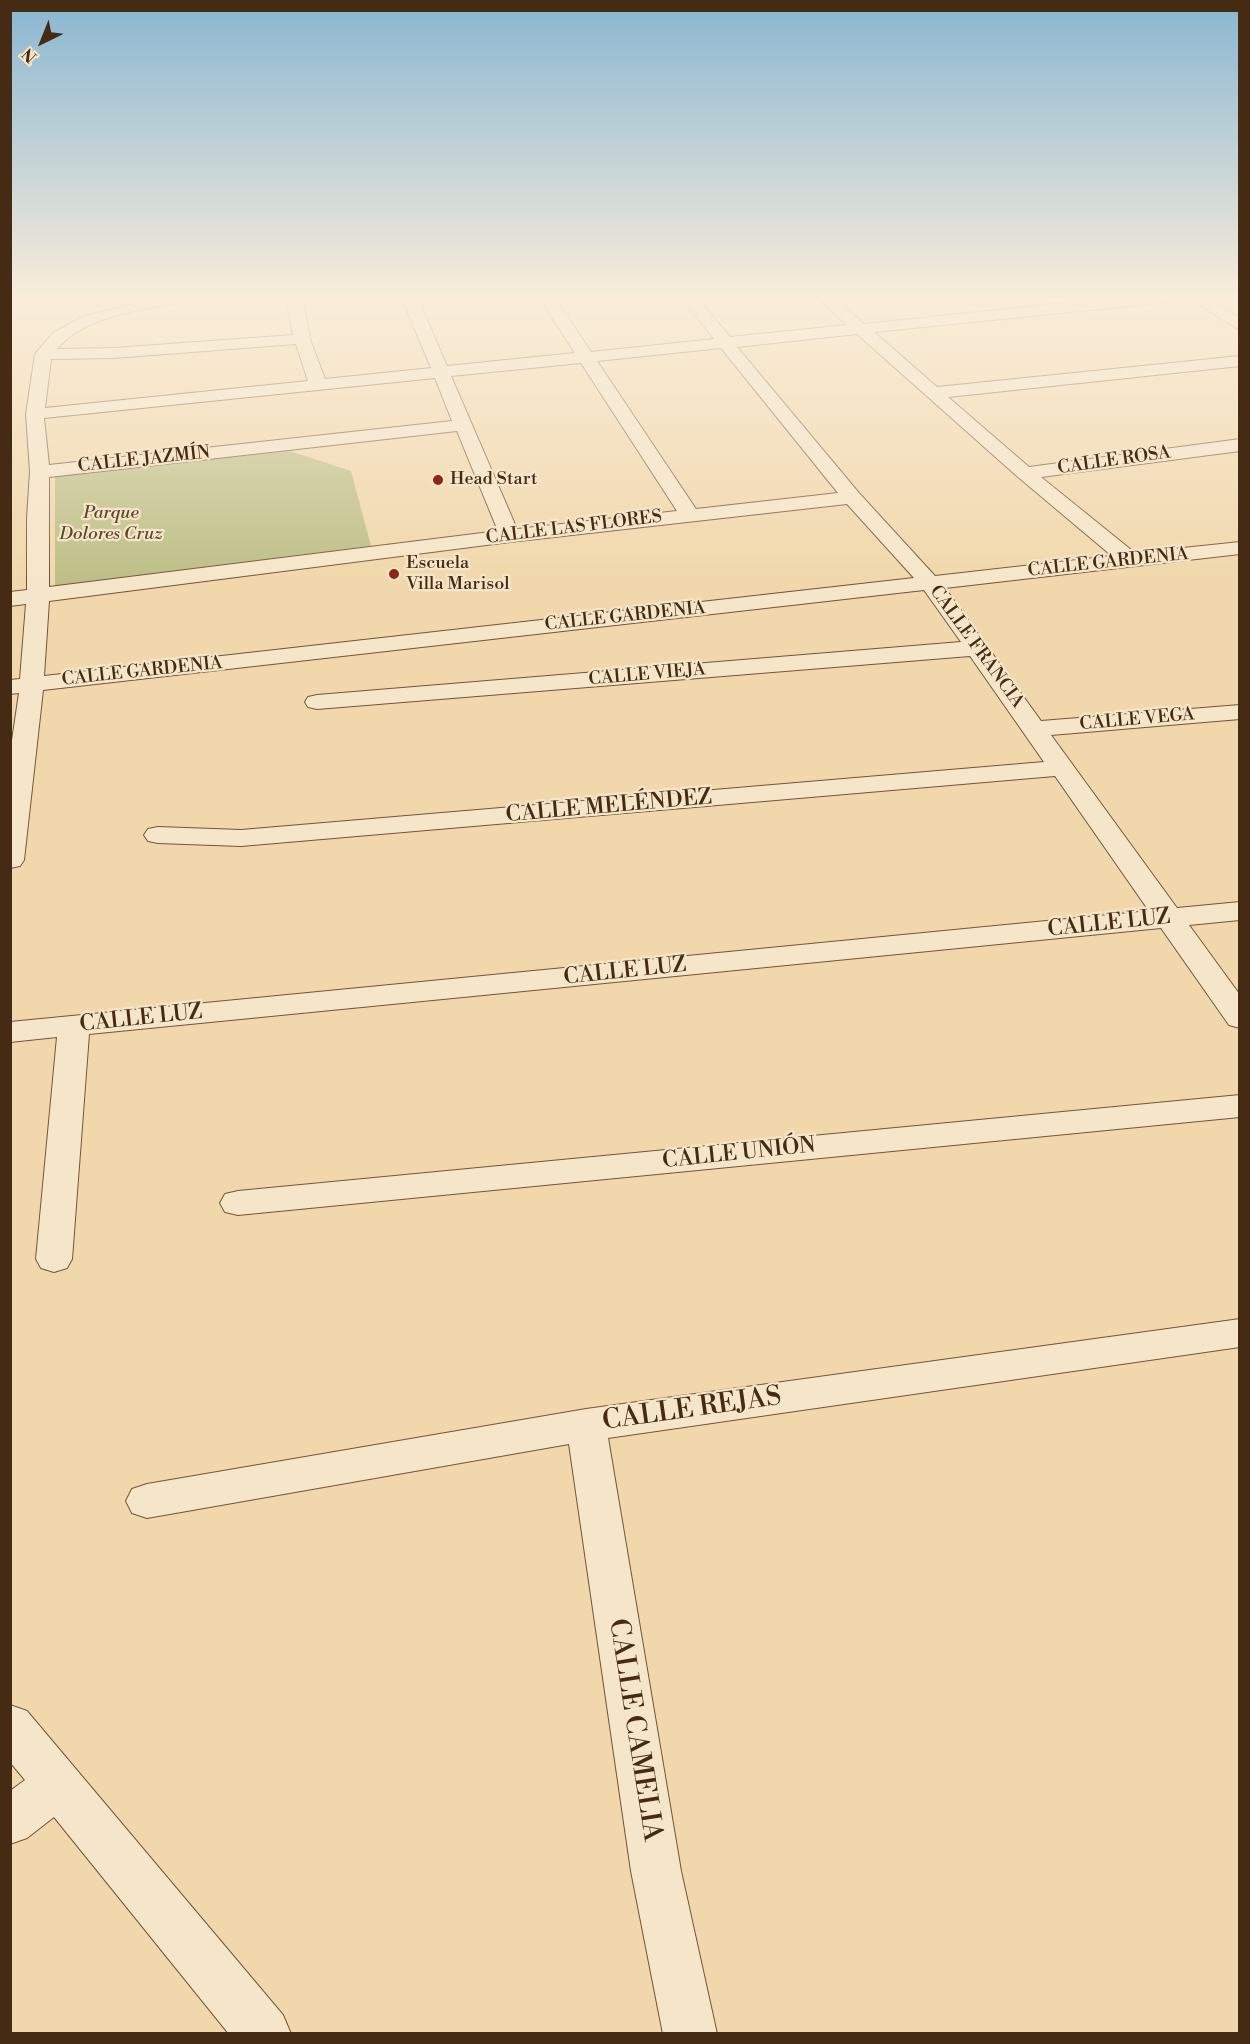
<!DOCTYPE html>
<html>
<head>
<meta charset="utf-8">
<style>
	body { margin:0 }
	#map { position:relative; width:1250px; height:2044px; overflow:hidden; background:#f1d8ac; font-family:"Libre Bodoni",serif }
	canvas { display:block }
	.frame { position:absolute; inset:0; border:12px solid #452b13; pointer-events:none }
	.north { position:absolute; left:12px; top:12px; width:60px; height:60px; -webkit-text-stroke:4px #f6e6c9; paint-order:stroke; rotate:223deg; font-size:16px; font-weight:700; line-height:24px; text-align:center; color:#452b13 }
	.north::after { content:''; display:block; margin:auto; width:21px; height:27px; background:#452b13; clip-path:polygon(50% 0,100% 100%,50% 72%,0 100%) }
</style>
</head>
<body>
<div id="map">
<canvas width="1250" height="2044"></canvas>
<div class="frame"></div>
<div class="north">N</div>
</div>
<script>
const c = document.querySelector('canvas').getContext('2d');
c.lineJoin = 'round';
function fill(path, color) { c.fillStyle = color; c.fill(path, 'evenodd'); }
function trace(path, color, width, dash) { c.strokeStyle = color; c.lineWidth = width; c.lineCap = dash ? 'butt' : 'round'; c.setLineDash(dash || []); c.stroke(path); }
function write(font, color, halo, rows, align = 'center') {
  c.font = font + ' "Libre Bodoni",serif'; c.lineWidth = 4.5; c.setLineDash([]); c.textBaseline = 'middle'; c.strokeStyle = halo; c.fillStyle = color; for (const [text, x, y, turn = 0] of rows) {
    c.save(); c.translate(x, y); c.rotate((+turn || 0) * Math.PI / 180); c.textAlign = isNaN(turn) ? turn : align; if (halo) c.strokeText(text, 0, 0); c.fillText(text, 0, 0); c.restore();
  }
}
fill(new Path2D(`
	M290 451 351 471 371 546 55 586V476Z`), '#bdbe87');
const minor = new Path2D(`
	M168 296H197L195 299C151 310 88 312 57 349L114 348 293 335 287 302 283 296H299L303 301 310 339 325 379 431 368 401 296H417L447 366 575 353 538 296H554L591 352 714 339 680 296H696L730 337 847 325 816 296H833L864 324 1131 296H1205L1240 318V330L1187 297 1180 301 874 332 937 387 1240 356V366L948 397 1029 467 1240 439V451L1041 477 1135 553 1240 542V554L945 588 1041 721 1240 705V719L1051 735 1177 908 1240 902V920L1189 925 1240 995V1028L1229 1025 1161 928 89 1034 72 1259 67 1268 54 1272 41 1268 36 1259 57 1037 10 1042V1022L1149 911 1055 776 241 846 158 843 148 841 144 835 148 829 158 827 241 830 1044 762 970 656 317 709 308 707 305 702 308 697 317 695 961 642 924 590 43 690 24 860 20 866 10 868V754L19 693 10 694V680L20 679 26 604 10 606V592L27 590V518L30 472 26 414 35 354 53 333 84 316ZM857 334 1018 477 1112 556 935 576 859 493 737 347ZM296 344 308 381 45 408 51 359 114 358ZM721 348 838 493 696 509 597 361ZM581 363 677 511 517 529 451 376ZM435 378 452 421 49 465 44 418ZM457 431 498 531 49 587V477ZM847 504 914 578 44 676 49 601 510 542Z
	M1240 1095V1117L238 1215 225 1212 220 1203 225 1194 238 1191Z
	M1240 1319V1347L608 1438 681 1871 717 2034H663L631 1871 569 1444 147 1518 132 1513 126 1501 132 1489 147 1484 586 1409Z
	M10 1705 27 1711 283 2015 291 2034H229L54 1817 27 1838 10 1844V1791L25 1780 10 1762Z`);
trace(minor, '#705639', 2);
fill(minor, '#f6e6c9');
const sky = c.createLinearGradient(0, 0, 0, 583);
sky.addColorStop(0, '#89b6d2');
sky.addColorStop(0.51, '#f9edda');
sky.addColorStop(1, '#f9edda00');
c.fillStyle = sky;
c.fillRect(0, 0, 1250, 583);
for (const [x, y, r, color] of [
	[438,480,6,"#8f2418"],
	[394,574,6,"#8f2418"]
]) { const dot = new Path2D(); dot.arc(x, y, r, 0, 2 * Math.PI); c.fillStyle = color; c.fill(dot); trace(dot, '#f6e6c9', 2); }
write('18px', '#452b13', '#f6e6c9', [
	["CALLE JAZMÍN",144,460,-6],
	["CALLE ROSA",1114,461,-8],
	["CALLE LAS FLORES",574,528,-7],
	["CALLE GARDENIA",1108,563,-6],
	["CALLE GARDENIA",625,617,-6],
	["CALLE FRANCIA",976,647,54],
	["CALLE GARDENIA",142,672,-6],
	["CALLE VIEJA",647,675,-5],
	["CALLE VEGA",1137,720,-5]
]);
write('18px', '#452b13', '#f6e6c9', [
	["Head Start",450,480],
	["Escuela",406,564],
	["Villa Marisol",406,585]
], 'left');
write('italic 18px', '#5d482a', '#f6e6c9', [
	["Parque",111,514],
	["Dolores Cruz",111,535]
]);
write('22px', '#452b13', '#f6e6c9', [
	["CALLE MELÉNDEZ",609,807,-5],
	["CALLE LUZ",1109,924,-6],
	["CALLE LUZ",625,972,-6],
	["CALLE LUZ",141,1019,-6],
	["CALLE UNIÓN",739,1154,-6]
]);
write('27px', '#452b13', '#f6e6c9', [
	["CALLE REJAS",692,1410,-8],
	["CALLE CAMELIA",634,1730,81]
]);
</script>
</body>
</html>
